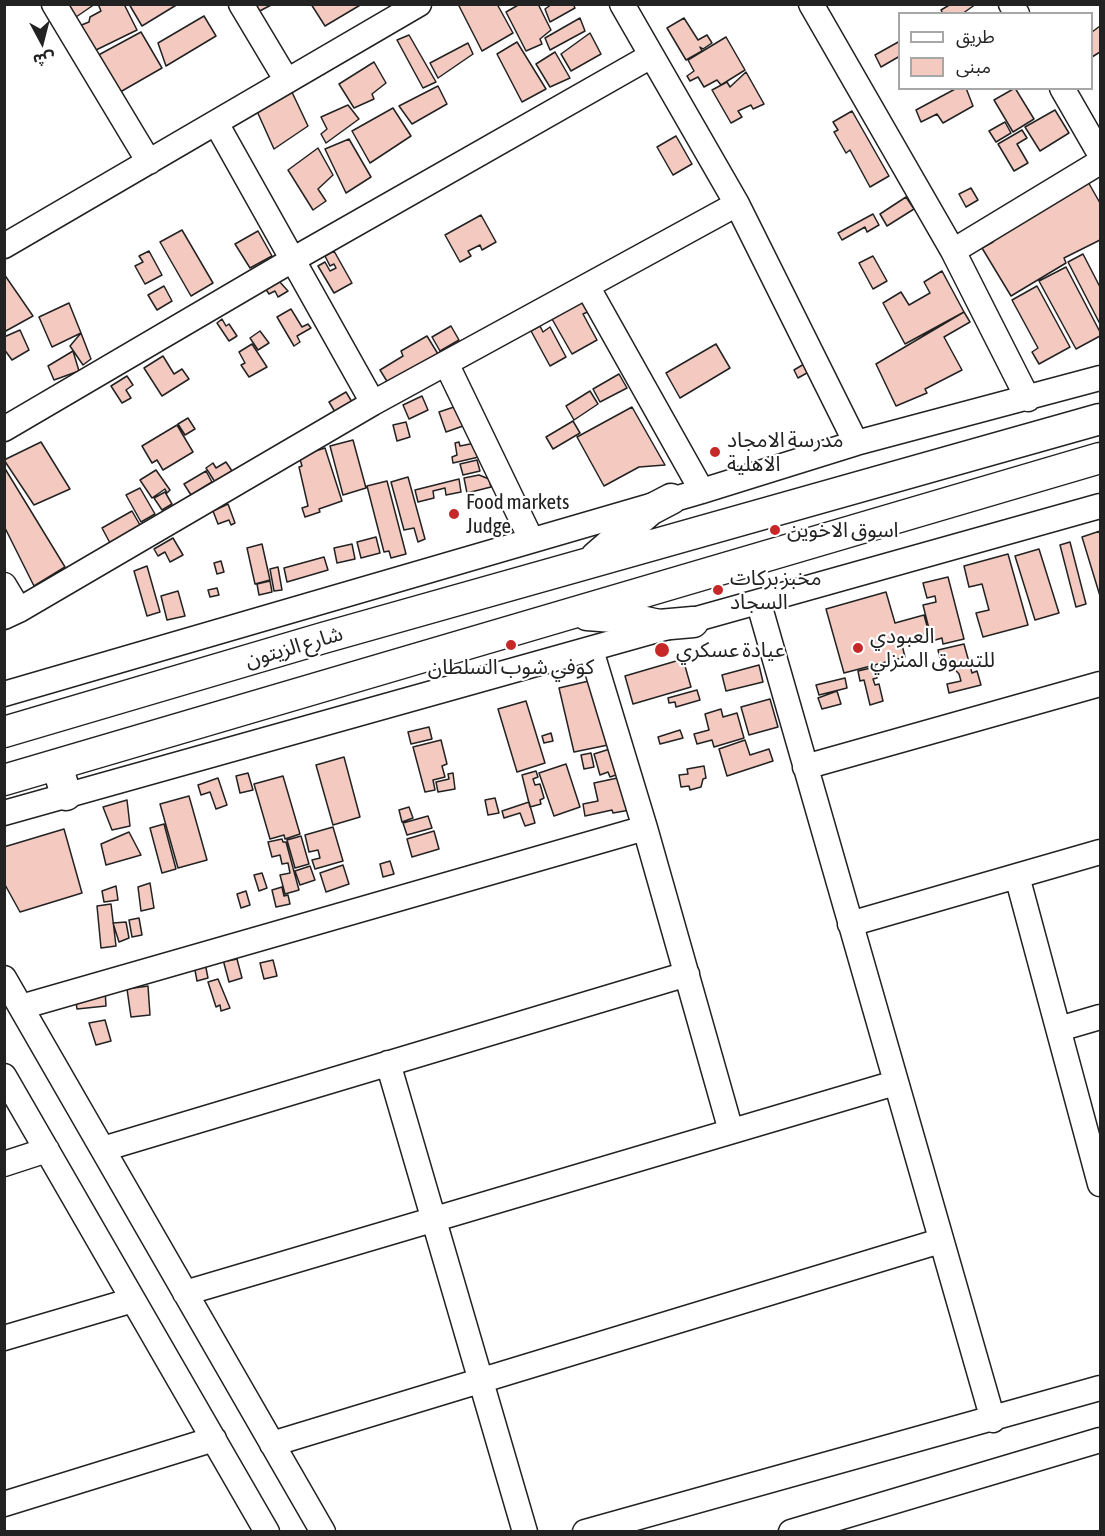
<!DOCTYPE html>
<html>
<head>
<meta charset="utf-8">
<style>
	body { margin:0 }
	#map { position:relative; width:1105px; height:1536px; overflow:hidden; background:#fff; font-family:"Asap Condensed","Noto Sans Arabic",sans-serif }
	canvas { display:block }
	.frame { position:absolute; inset:0; border:6px solid #222; pointer-events:none }
	.legend { position:absolute; left:898px; top:12px; width:195px; height:78px; box-sizing:border-box; background:#fff; border:2px solid #a7a7a7; margin:0; padding:8px 10px; list-style:none; font-size:18px; color:#222 }
	.legend li { display:flex; align-items:center; gap:12px; height:30px }
	.legend b { width:30px; border:2px solid #a7a7a7 }
	.north { position:absolute; left:12px; top:12px; width:60px; height:60px; -webkit-text-stroke:4px #fff; paint-order:stroke; rotate:173deg; font-size:16px; font-weight:700; line-height:24px; text-align:center; color:#222 }
	.north::after { content:''; display:block; margin:auto; width:21px; height:27px; background:#222; clip-path:polygon(50% 0,100% 100%,50% 72%,0 100%) }
</style>
</head>
<body>
<div id="map">
<canvas width="1105" height="1536"></canvas>
<div class="frame"></div>
<ul class="legend">
<li><b style="height:8px;background:#fff"></b>طريق</li>
<li><b style="height:16px;background:#f3c9c0"></b>مبنى</li>
</ul>
<div class="north">ش</div>
</div>
<script>
const c = document.querySelector('canvas').getContext('2d');
c.lineJoin = 'round';
function fill(path, color) { c.fillStyle = color; c.fill(path, 'evenodd'); }
function trace(path, color, width, dash) { c.strokeStyle = color; c.lineWidth = width; c.lineCap = dash ? 'butt' : 'round'; c.setLineDash(dash || []); c.stroke(path); }
function write(font, color, halo, rows, align = 'center') {
  c.font = font + ' "Asap Condensed","Noto Sans Arabic",sans-serif'; c.lineWidth = 4.5; c.setLineDash([]); c.textBaseline = 'middle'; c.strokeStyle = halo; c.fillStyle = color; for (const [text, x, y, turn = 0] of rows) {
    c.save(); c.translate(x, y); c.rotate((+turn || 0) * Math.PI / 180); c.textAlign = isNaN(turn) ? turn : align; if (halo) c.strokeText(text, 0, 0); c.fillText(text, 0, 0); c.restore();
  }
}
const building = new Path2D(`
	M68 4H95L76 17Z
	M98 4H124L137 30 94 51 79 26 89 22 90 17 101 11Z
	M129 4H178L142 26Z
	M250 4H273L254 14Z
	M311 4H362L325 26Z
	M458 4H497L513 33 482 51Z
	M520 4H538L551 30 540 39 542 44 526 51 506 12Z
	M552 4H573L575 8 550 22 545 9Z
	M951 4H976L962 14H943L941 10Z
	M204 16 216 36 166 66 158 43Z
	M580 18 585 31 550 50 545 38Z
	M684 18 698 40 707 35 712 43 703 49 700 47 702 51 686 60 667 28Z
	M1100 26V52L1092 57V32Z
	M141 32 162 68 115 95 93 58Z
	M590 33 601 54 571 71 561 54Z
	M409 35 436 82 423 88 397 40Z
	M726 37 745 70 721 85 717 80 704 87 698 77 690 81 687 76 694 71 688 60Z
	M900 41V56L881 67 875 55Z
	M517 42 546 89 522 102 497 54Z
	M468 43 473 54 438 78 430 63Z
	M555 52 570 78 550 87 536 64Z
	M374 62 386 83 372 94 374 99 354 108 339 84Z
	M746 72 764 104 753 109 751 105 738 111 742 117 731 123 712 90 727 82 730 87Z
	M438 86 447 104 412 124 399 106Z
	M290 88 308 126 274 149 256 109Z
	M957 88H966L973 106 943 123 937 114 921 122 916 110Z
	M1015 88 1034 119 1013 132 994 100Z
	M348 105 359 119 326 143 321 134 327 129 321 117Z
	M393 108 411 136 370 163 352 131Z
	M1055 110 1069 133 1040 151 1025 127Z
	M852 111 889 176 870 187 850 150 846 153 834 132 838 130 833 122Z
	M1005 122 1011 133 996 142 989 131Z
	M1022 130 1027 138 1017 144 1028 163 1014 171 998 144Z
	M676 136 692 164 673 175 657 147Z
	M349 139 371 177 346 193 325 149Z
	M318 148 333 175 318 189 326 201 313 210 288 170Z
	M1087 180 1100 203V240L1064 258 1066 263 1011 296 982 248 993 242 990 238Z
	M971 188 978 200 966 207 959 194Z
	M906 197 914 209 887 226 880 214Z
	M873 214 879 225 867 232 865 227 842 240 838 233Z
	M481 215 496 242 482 250 480 245 468 251 471 256 460 262 445 235Z
	M182 230 213 283 191 296 160 242Z
	M258 231 272 256 250 268 235 244Z
	M149 251 162 275 145 284 135 266 143 262 139 256Z
	M334 251 352 283 334 293 318 266 325 262 330 271 336 268 334 264 330 266 325 256Z
	M1083 254 1100 287V324L1068 262Z
	M873 256 887 281 873 289 859 263Z
	M1066 267 1100 332V336L1076 349 1039 281Z
	M942 271 964 312 905 344 883 303 901 292 909 305 930 293 924 282Z
	M4 274 33 316 4 332Z
	M278 280 288 291 278 297 275 291 269 294 265 288Z
	M164 286 172 301 157 310 148 295Z
	M1037 286 1070 347 1039 364 1032 352 1038 348 1012 300Z
	M584 301 590 311 583 314 597 340 572 354 552 319Z
	M69 303 81 333 52 347 39 317Z
	M291 309 302 327 308 324 311 328 297 336 300 342 294 346 277 317Z
	M964 312 970 322 944 337 962 370 925 389 927 393 896 406 876 364Z
	M222 319 226 326 229 324 237 336 229 341 217 323Z
	M451 326 459 340 440 351 432 337Z
	M540 326 543 332 550 327 566 357 550 366 531 331Z
	M20 330 29 350 12 360 4 349V337Z
	M260 331 269 343 258 350 250 338Z
	M81 333 91 359 83 365 70 346Z
	M427 336 438 354 388 383 380 370 403 356 401 351Z
	M252 344 267 367 249 377 241 365 245 363 239 352Z
	M716 344 730 368 680 398 666 373Z
	M73 351 79 371 54 380 48 366Z
	M163 356 174 374 182 369 189 379 162 396 144 368Z
	M809 361 814 369 798 378 794 370Z
	M619 374 627 388 600 402 593 389Z
	M127 376 133 385 126 390 131 398 122 403 111 386Z
	M590 391 598 404 574 420 566 406Z
	M346 392 352 402 335 412 329 402Z
	M422 396 428 410 409 419 403 405Z
	M457 406 463 426 446 432 439 412Z
	M632 407 665 465 639 467 604 486 577 437Z
	M188 418 195 429 185 435 178 424Z
	M573 421 580 433 553 449 546 437Z
	M406 422 410 437 397 441 393 425Z
	M177 425 193 452 163 470 157 460 152 463 142 446Z
	M353 440 366 488 343 495 330 446Z
	M41 442 70 489 34 505 4 460Z
	M459 442 460 446 480 442 483 456 453 463 452 457 457 455 455 443Z
	M325 448 342 501 319 509 320 512 305 517 302 508 308 506 299 467 302 466 299 456Z
	M477 460 480 471 463 475 460 464Z
	M226 462 232 471 215 482 206 468 213 463 216 468Z
	M4 467 65 567 34 586 4 526Z
	M156 470 170 490 167 493 165 489 152 498 140 480Z
	M206 471 212 482 191 495 184 484Z
	M479 475 489 479 491 487 467 493 464 478Z
	M408 477 425 539 418 542 414 528 404 530 391 482Z
	M459 479 461 492 446 495 445 488 433 491 434 498 418 502 415 490Z
	M387 481 406 554 391 558 389 551 384 552 367 486Z
	M140 488 155 514 141 522 126 495Z
	M165 492 172 504 162 510 154 498Z
	M228 504 235 523 231 525 229 520 218 524 213 511Z
	M132 511 140 525 110 543 102 528Z
	M1100 531V596L1082 537Z
	M376 537 380 553 361 558 357 542Z
	M173 538 183 555 170 562 165 552 158 556 154 549Z
	M1070 542 1086 604 1076 607 1060 545Z
	M262 544 270 580 255 584 247 548Z
	M352 544 355 559 337 563 334 548Z
	M1039 549 1059 613 1035 620 1015 556Z
	M1008 554 1028 625 983 637 976 613 989 610 982 584 969 587 964 566Z
	M324 557 328 570 287 582 284 568Z
	M221 561 224 572 217 574 214 563Z
	M147 566 160 612 147 616 134 571Z
	M278 567 282 590 274 591 270 569Z
	M948 577 964 639 943 644 942 638 932 641 923 605 936 602 935 596 927 598 923 583Z
	M270 581 272 592 259 595 257 584Z
	M217 588 219 595 210 597 208 590Z
	M178 591 185 616 167 620 161 596Z
	M886 592 895 623 924 615 929 633 901 641 905 657 844 673 826 609Z
	M964 644 972 673 977 671 981 685 949 693 947 684 961 681 959 674 950 664 942 666 938 650Z
	M683 659 691 687 633 704 625 676Z
	M759 665 763 682 726 691 722 675Z
	M875 667 877 678 873 679 875 685 879 684 883 701 870 705 864 680 860 681 858 671Z
	M845 678 847 688 819 695 816 685Z
	M593 680 608 745 574 752 559 688Z
	M697 690 700 700 676 707 675 702 669 703 668 698Z
	M837 691 841 704 822 709 818 698Z
	M770 699 778 727 749 735 741 707Z
	M526 701 545 763 517 772 498 709Z
	M721 709 723 717 737 713 744 738 714 747 712 740 697 744 694 734 709 730 705 714Z
	M429 727 432 739 411 744 408 732Z
	M680 730 683 738 660 744 658 737Z
	M551 733 553 741 544 743 542 736Z
	M441 740 447 764 442 766 445 777 433 780 435 790 425 792 413 747Z
	M745 740 750 755 769 749 773 761 727 776 719 749Z
	M613 748 622 773 610 777 608 772 600 775 594 754Z
	M591 753 594 767 584 769 581 755Z
	M344 757 360 817 333 825 316 765Z
	M566 764 580 807 554 816 539 773Z
	M704 766 706 778 703 779 701 787 690 790 689 786 681 787 679 775 688 774 687 769Z
	M536 771 538 777 533 779 535 785 540 784 544 798 540 800 541 804 530 807 522 775Z
	M248 773 253 790 240 793 236 776Z
	M453 773 455 789 438 792 436 782 449 779 448 774Z
	M283 776 300 834 285 839 284 835 270 839 254 784Z
	M622 777 630 810 613 813 612 810 585 816 583 804 598 801 594 783Z
	M218 778 227 805 216 809 210 792 201 795 198 785Z
	M189 796 207 860 178 868 160 804Z
	M495 798 499 813 488 815 485 800Z
	M127 800 130 826 112 830 103 807Z
	M529 802 535 823 525 826 520 813 504 818 502 811Z
	M409 807 413 818 402 822 399 810Z
	M428 816 432 828 407 835 403 823Z
	M164 824 176 869 162 873 150 828Z
	M333 827 343 861 315 869 312 860 320 858 318 850 309 852 305 835Z
	M64 829 82 893 20 912 4 883V847Z
	M434 831 439 849 412 857 407 839Z
	M129 832 141 855 106 865 101 844Z
	M301 836 309 864 295 868 287 840Z
	M282 839 283 842H286L299 890 285 894 280 875 290 873 288 863 282 864 280 855 272 857 268 842Z
	M390 861 394 874 383 877 380 864Z
	M343 865 349 884 326 892 320 873Z
	M310 866 315 880 300 885 295 871Z
	M262 873 267 888 259 891 254 875Z
	M150 883 154 908 141 911 138 887Z
	M116 886 118 900 104 902 102 891Z
	M282 887 284 896 288 895 290 904 276 907 272 890Z
	M246 891 250 905 241 908 237 894Z
	M111 904 116 946 101 948 97 906Z
	M139 918 142 935 132 937 129 920Z
	M126 922 129 938 119 942 113 923Z
	M225 955 227 961 237 959 242 978 229 982 222 956Z
	M273 960 277 976 264 979 260 963Z
	M205 963 208 978 197 981 194 965Z
	M218 979 230 1008 221 1011 220 1005 216 1007 208 982Z
	M148 986 150 1015 131 1017 127 989Z
	M105 989 106 1006 77 1009 75 995Z
	M105 1020 111 1041 96 1045 89 1023Z`);
fill(building, '#f3c9c0');
trace(building, '#222', 1.5);
const minor = new Path2D(`
	M54 4 149 162
	M241 4 287 81
	M622 4 737 204 856 443
	M811 4 953 251 1028 399
	M1011 4 1017 14
	M1062 88 1100 154
	M216 123 373 403
	M4 246 419 4
	M953 251 1100 162
	M587 286 702 491
	M446 363 531 539
	M4 429 294 259 651 56
	M4 585 19 610 4 617
	M759 604 993 1420
	M19 610 373 403 737 204
	M591 650 645 828 731 1131
	M4 694 702 491 856 443 1100 378
	M805 767 1100 684
	M4 813 1100 506
	M1017 876 1100 1184
	M850 924 1100 852
	M4 978 323 1532
	M21 1007 645 828
	M1059 1029 1100 1017
	M388 1063 525 1532
	M4 1076 267 1532
	M103 1149 687 974
	M4 1164 47 1150
	M185 1293 895 1083
	M4 1338 133 1300
	M272 1444 940 1241
	M4 1504 214 1439
	M585 1532 1100 1388
	M791 1532 1100 1440`);
const major = new Path2D(`
	M596 557 650 510 671 499
	M587 615 627 618 659 625 693 622
	M4 732 323 638 1100 419
	M57 765 66 795
	M4 780 1100 458`);
trace(minor, '#222', 27);
trace(major, '#222', 33);
trace(minor, '#fff', 24);
trace(major, '#fff', 30);
for (const [x, y, r, color] of [
	[715,452,6,"#c62828"],
	[454,514,6,"#c62828"],
	[775,530,6,"#c62828"],
	[718,590,6,"#c62828"],
	[511,645,6,"#c62828"],
	[858,648,6,"#c62828"],
	[662,650,8,"#c62828"]
]) { const dot = new Path2D(); dot.arc(x, y, r, 0, 2 * Math.PI); c.fillStyle = color; c.fill(dot); trace(dot, '#fff', 2); }
write('21px', '#222', '#fff', [
	["مدرسة الامجاد",727,440],
	["الاهلية",727,464],
	["Food markets",466,502],
	["Judge",466,526],
	["اسوق الاخوين",787,530],
	["مخبز بركات",730,578],
	["السجاد",730,602],
	["العبودي",870,636],
	["للتسوق المنزلي",870,660],
	["عيادة عسكري",676,650],
	["كوفي شوب السلطان",511,667,"center"]
], 'left');
write('21px', '#222', '#fff', [
	["شارع الزيتون",294,647,-16]
]);
</script>
</body>
</html>
